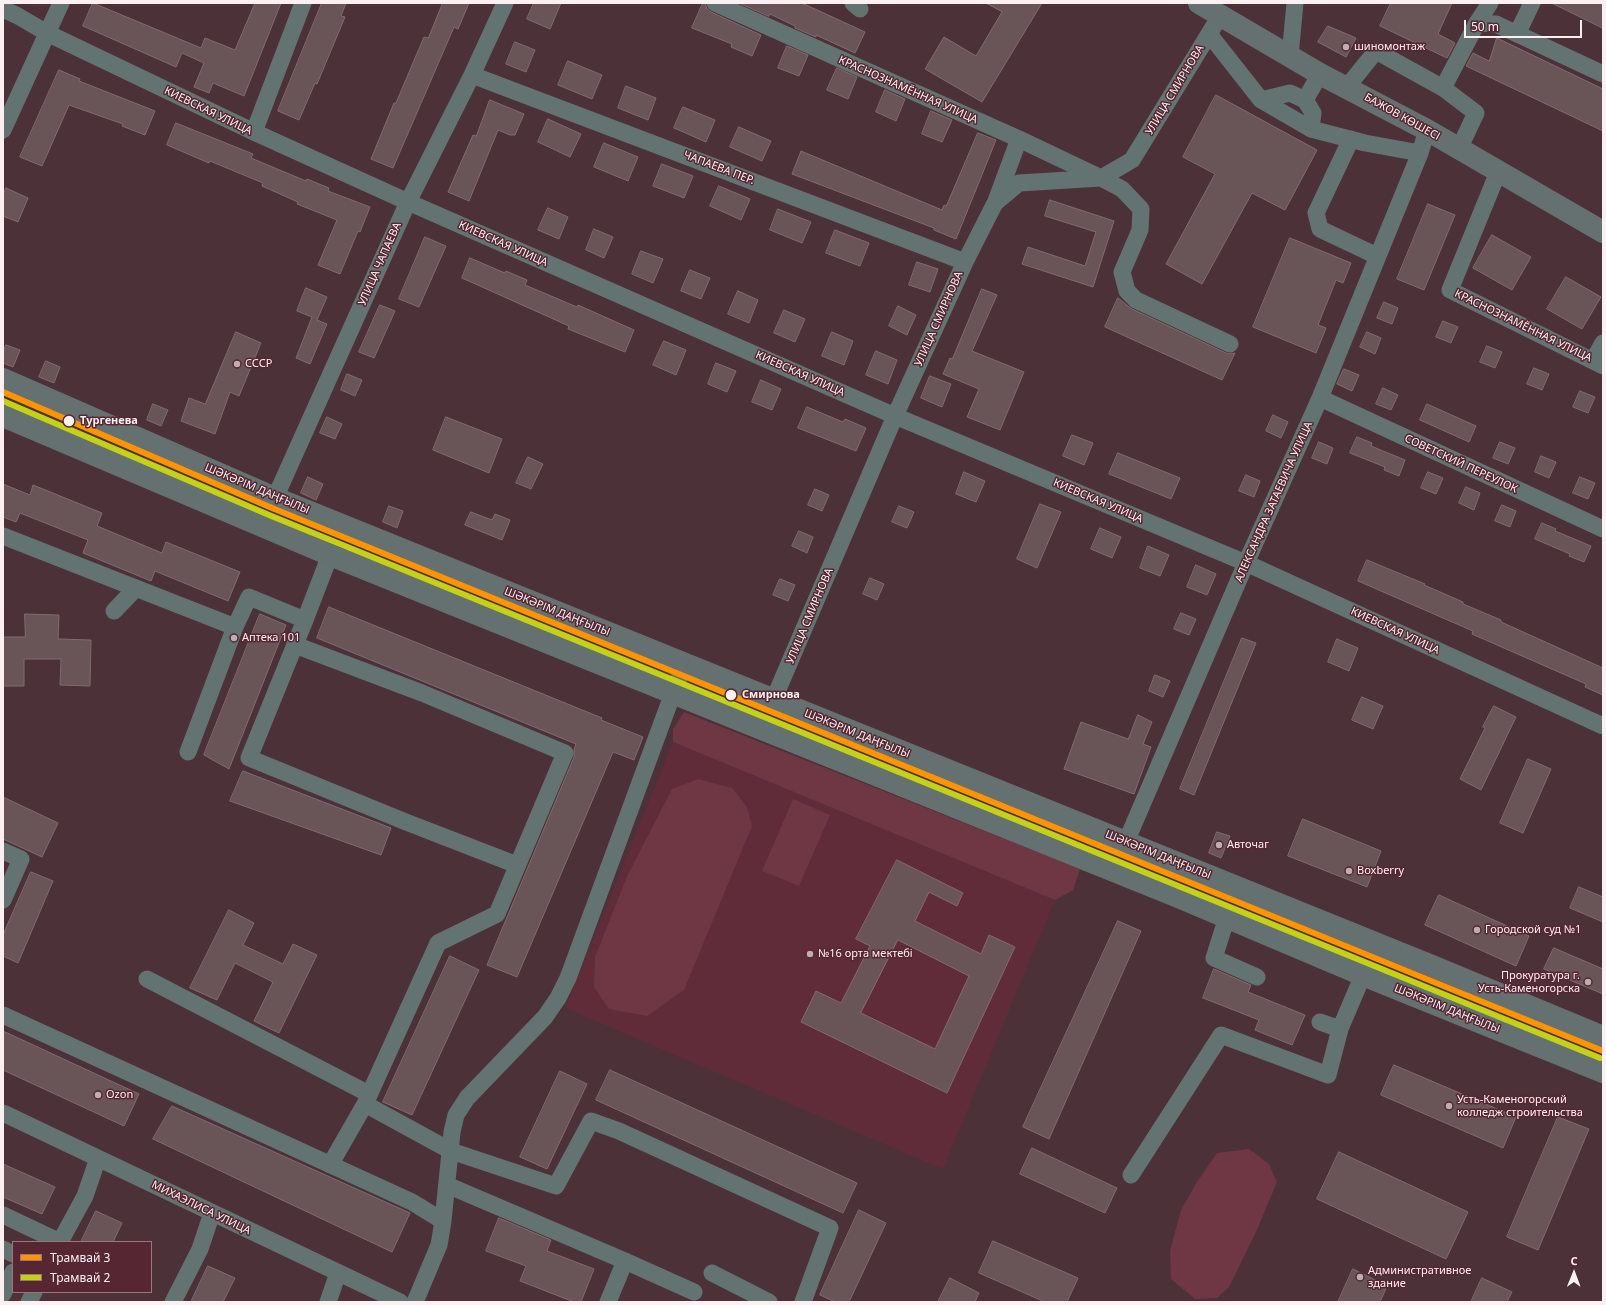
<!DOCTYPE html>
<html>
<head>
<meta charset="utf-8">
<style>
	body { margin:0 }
	#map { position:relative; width:1606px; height:1305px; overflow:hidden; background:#4c3238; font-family:"Noto Sans",sans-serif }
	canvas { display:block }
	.frame { position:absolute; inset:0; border:4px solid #fdf0f2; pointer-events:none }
	.legend { position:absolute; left:12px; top:1241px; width:140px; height:52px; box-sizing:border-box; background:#562732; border:1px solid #99777f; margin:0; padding:5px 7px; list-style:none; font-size:12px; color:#fdf0f2 }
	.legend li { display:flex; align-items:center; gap:8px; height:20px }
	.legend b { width:20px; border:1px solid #99777f }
	.north { position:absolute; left:1554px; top:1253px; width:40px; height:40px; -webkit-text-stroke:3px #562732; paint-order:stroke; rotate:1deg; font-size:11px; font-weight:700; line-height:16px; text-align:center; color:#fdf0f2 }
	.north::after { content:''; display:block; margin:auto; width:14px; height:18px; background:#fdf0f2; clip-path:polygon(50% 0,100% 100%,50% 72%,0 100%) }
	.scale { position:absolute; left:1464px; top:20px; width:118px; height:18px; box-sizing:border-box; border:2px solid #fdf0f2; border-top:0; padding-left:5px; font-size:12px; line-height:14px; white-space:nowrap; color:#fdf0f2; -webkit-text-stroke:3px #562732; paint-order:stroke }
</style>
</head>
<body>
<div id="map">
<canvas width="1606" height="1305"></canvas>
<div class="frame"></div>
<ul class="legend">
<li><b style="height:5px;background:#ff9300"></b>Трамвай 3</li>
<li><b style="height:5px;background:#c3d117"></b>Трамвай 2</li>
</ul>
<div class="north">С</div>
<div class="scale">50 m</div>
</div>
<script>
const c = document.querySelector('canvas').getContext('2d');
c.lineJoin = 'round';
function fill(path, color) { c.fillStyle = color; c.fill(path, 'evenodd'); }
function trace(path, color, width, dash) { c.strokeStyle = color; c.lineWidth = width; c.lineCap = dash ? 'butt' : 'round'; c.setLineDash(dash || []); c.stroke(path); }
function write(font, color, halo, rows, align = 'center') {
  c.font = font + ' "Noto Sans",sans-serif'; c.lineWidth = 3; c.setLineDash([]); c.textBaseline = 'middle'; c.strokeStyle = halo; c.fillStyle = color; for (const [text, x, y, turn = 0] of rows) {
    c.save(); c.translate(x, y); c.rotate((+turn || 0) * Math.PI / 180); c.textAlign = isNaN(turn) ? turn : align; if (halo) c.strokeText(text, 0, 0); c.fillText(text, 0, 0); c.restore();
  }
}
fill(new Path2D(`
	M673 742 1055 900 943 1169 565 1008Z`), '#602c39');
fill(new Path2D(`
	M684 712 1080 869 1073 890 1055 900 673 742V729Z
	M698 779 732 788 747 807 752 826 684 990 647 1016 609 1009 594 987 595 957 628 874 672 789Z
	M793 799 830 815 799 886 762 871Z
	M1249 1149 1269 1164 1277 1182 1256 1232 1229 1287 1217 1298 1195 1299 1171 1279 1170 1251 1181 1210 1197 1182 1217 1153Z`), '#6f3644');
const building = new Path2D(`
	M93 3 201 48 205 38 235 50 255 3H281L244 96 213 83 209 93 194 87 204 63 182 53 176 67 83 26Z
	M322 3H346L341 16 345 17 317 84 315 83 299 120 278 111Z
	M443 3H469L458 29 454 27 393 168 371 159 394 103H396L424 37 428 38Z
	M534 3H561L550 29 527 19Z
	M703 3H705L707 9 711 12 761 35 752 56 731 47 732 44 692 28Z
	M739 3H802L865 32 855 53 816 35V37L795 28V26L770 14 769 16Z
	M986 3H1042L982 102 925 69 944 37 976 56 1002 12Z
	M1391 3H1452L1438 34 1455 43 1447 58 1380 26Z
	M1552 3H1603V28Z
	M1328 26 1356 38 1346 57 1318 42Z
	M1497 38 1603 89V131L1466 66 1473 53 1489 61Z
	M515 42 535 50 526 72 506 64Z
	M787 46 808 55 799 76 778 68Z
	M568 61 602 75 592 99 558 85Z
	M837 68 857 77 848 99 827 90Z
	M59 70 80 79 79 81 155 111 145 135 122 126 123 124 69 105 42 166 20 157Z
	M626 86 656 98 648 120 618 108Z
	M885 90 905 99 896 121 876 112Z
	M1216 95 1317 150 1285 210 1252 193 1202 284 1166 264 1215 174 1183 157Z
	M490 100 524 114 515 135H510L498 130 469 201 448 192 473 135 476 136Z
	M683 107 715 120 706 142 674 128Z
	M931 111 952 120 942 142 922 134Z
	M548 119 581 134 570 157 538 142Z
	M176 123 253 154 251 158 306 181 307 179 329 188 328 191 370 207 360 232 358 231 340 274 318 265 337 220 297 204 298 202 262 186 263 183 210 161 209 163 167 145Z
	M739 127 771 141 762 161 730 147Z
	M978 133 996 140 956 239 934 230V228L792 174 801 151 942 210 944 205 946 206Z
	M604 143 638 157 628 181 594 167Z
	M662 164 693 176 684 198 653 186Z
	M719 186 750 199 741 220 710 206Z
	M6 188 28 198 18 222 3 216V196Z
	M1050 200 1114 221 1093 287 1022 264 1028 247 1085 266 1096 232 1045 216Z
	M1428 204 1455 215 1424 290 1397 279Z
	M548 208 568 217 559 239 538 230Z
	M778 209 811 222 802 243 770 230Z
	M594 229 613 237 604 258 586 250Z
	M835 230 869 243 860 266 826 253Z
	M1492 235 1531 257 1512 290 1473 268Z
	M425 237 446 246 419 307 399 299Z
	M1290 238 1351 263 1343 283 1336 280 1318 325 1326 328 1316 353 1253 327Z
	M641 251 663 259 653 283 632 274Z
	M470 258 505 273 506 271 527 280 525 285 577 307 578 305 634 330 625 352 568 329 569 326 462 278Z
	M917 262 938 269 930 292 909 285Z
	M690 270 710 278 701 299 681 291Z
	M1566 277 1601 297 1582 329 1547 309Z
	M306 288 327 297 317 320 327 324 310 364 296 358 312 317 297 311Z
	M982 289 997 295 972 351 1024 372 1000 430 967 417 979 389 943 374 950 358 952 359Z
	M738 291 758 300 749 323 728 314Z
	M1118 298 1132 309 1226 353 1230 354 1235 353 1222 380 1105 327Z
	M1384 302 1398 308 1392 324 1377 318Z
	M380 305 395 311 374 358 359 352Z
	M898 306 916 315 907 335 889 326Z
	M784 310 805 319 795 342 774 333Z
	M1443 321 1458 327 1451 343 1436 337Z
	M236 332 261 343 239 396 230 392 215 434 181 421 189 398 205 404Z
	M832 332 853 341 844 365 822 356Z
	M1367 332 1381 338 1375 354 1360 347Z
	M664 341 686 350 676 375 653 365Z
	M6 345 20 350 13 367 3 363V352Z
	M1487 346 1502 352 1495 368 1480 362Z
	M876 351 897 360 888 384 866 375Z
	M46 361 60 367 54 383 39 377Z
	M716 363 736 371 727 392 708 384Z
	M1534 368 1549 374 1542 390 1527 384Z
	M1344 369 1359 375 1352 391 1337 384Z
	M347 374 362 380 355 396 341 390Z
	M930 376 951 384 942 407 921 398Z
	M761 380 781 389 772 410 752 402Z
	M1383 388 1398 395 1391 410 1376 404Z
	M1580 391 1595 397 1588 413 1573 407Z
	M153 404 168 410 161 426 147 420Z
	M1427 404 1476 426 1469 442 1420 420Z
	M807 407 843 422 845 419 866 428 856 451 798 428Z
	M1273 415 1288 422 1281 438 1266 431Z
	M327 417 342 424 335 439 320 433Z
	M446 417 502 439 489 473 433 450Z
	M1072 435 1093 443 1084 465 1063 456Z
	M1357 437 1372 443 1371 446 1405 460 1399 476 1384 470 1385 467 1350 453Z
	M1319 442 1333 448 1327 464 1312 458Z
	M1500 442 1515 448 1508 464 1493 458Z
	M1118 453 1180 478 1171 499 1109 474Z
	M1541 456 1556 462 1549 478 1535 472Z
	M528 457 543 464 531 489 516 483Z
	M964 472 985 481 976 502 956 494Z
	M1428 472 1443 478 1436 494 1421 488Z
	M1246 475 1260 481 1254 497 1239 491Z
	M308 477 323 484 316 500 301 493Z
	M1580 477 1595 483 1588 499 1573 493Z
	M3 484 30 495 33 485 102 513 97 526 162 553 166 542 240 572 228 601 155 571 151 581 83 553 88 540 20 513 16 522 3 517Z
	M1466 487 1480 493 1474 510 1459 503Z
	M815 489 829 495 822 511 808 505Z
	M1040 504 1061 512 1037 568 1017 559Z
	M1502 505 1516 511 1510 527 1495 521Z
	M389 506 403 511 397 528 383 522Z
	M899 506 914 512 907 528 892 522Z
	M471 512 492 520 495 514 510 520 502 540 465 525Z
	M1542 523 1556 529 1555 531 1591 546 1584 562 1569 556 1570 554 1535 539Z
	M1100 528 1121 537 1112 558 1091 549Z
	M799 531 813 537 807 553 792 546Z
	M1148 546 1169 555 1160 576 1140 568Z
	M1367 560 1425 584 1424 585 1463 602V604L1501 620V622L1603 668V695L1585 687 1586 684 1472 634 1473 631 1358 581Z
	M1196 565 1216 574 1207 595 1187 587Z
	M870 578 884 584 877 600 863 594Z
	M780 579 795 585 788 601 773 595Z
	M329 607 602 718 601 720 643 737 634 760 613 752 517 977 487 965 574 757V750L576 744 317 638Z
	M1181 613 1196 619 1189 635 1174 629Z
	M25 614 59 615 58 639 91 640 90 686 60 685 61 659H24V686H3V637H25Z
	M260 614 286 625 229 769 204 755Z
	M1242 638 1256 643 1194 795 1180 789Z
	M1337 639 1358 648 1349 671 1328 662Z
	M1155 675 1170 681 1163 697 1149 691Z
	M1362 697 1383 706 1373 729 1352 720Z
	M1494 706 1516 717 1481 790 1460 779 1485 728 1483 727Z
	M1138 715 1152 722 1143 744 1151 747 1134 794 1064 769 1081 722 1128 739Z
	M1528 759 1551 769 1523 833 1500 823Z
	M243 771 391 828 381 855 230 801Z
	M3 797 58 823 42 857 3 839Z
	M1303 819 1381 851 1367 887 1288 856Z
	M1217 832 1230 836 1221 858 1209 853Z
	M897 860 963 893 957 906 929 892 915 921 981 954 989 935 1015 947 947 1093 801 1022 816 991 841 1003 870 946 856 939ZM898 940 969 976 935 1049 861 1013Z
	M31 872 53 881 18 963 3 956V935Z
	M1579 887 1603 897V922L1570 908Z
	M1439 895 1529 936 1516 966 1425 925Z
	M229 910 254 923 243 945 283 964 293 944 317 955 279 1033 254 1021 273 982 235 963 217 1000 190 988Z
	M1118 921 1141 931 1049 1139 1023 1127Z
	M1554 948 1603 969V994L1544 969Z
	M450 956 479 970 412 1115 383 1102Z
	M1214 969 1251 985 1248 992 1305 1015 1292 1045 1255 1030 1259 1020 1203 998Z
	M3 1031 139 1094 124 1126 3 1070Z
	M1394 1065 1516 1117 1503 1148 1381 1095Z
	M610 1070 857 1183 843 1213 596 1100Z
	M560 1071 587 1084 547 1169 520 1157Z
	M172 1106 410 1213 392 1252 153 1139Z
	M1558 1117 1589 1129 1538 1250 1507 1237Z
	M1032 1148 1117 1188 1105 1213 1020 1174Z
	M1339 1152 1468 1212 1446 1259 1317 1199Z
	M3 1164 55 1187 42 1214 3 1197Z
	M859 1210 886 1223 849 1302H835L820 1295Z
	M96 1211 122 1223 113 1242H81Z
	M499 1218 551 1240 547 1251 594 1269 581 1302H574L520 1281 526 1266 486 1251Z
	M993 1241 1078 1278 1067 1302H1045L979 1273Z
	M208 1266 235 1278 223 1302H191Z
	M1353 1269 1387 1286 1380 1302H1338Z
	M950 1278 979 1293 975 1302H938Z
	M1482 1278 1512 1292 1507 1302H1471Z`);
fill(building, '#695458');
trace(building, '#816b6f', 1);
trace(new Path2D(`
	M715 3 1019 139 1101 178 1122 189 1141 209 1140 230 1122 272 1127 291 1136 300 1230 344
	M853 3 860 9
	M3 9 18 16 47 33 254 132 408 202 895 416 1246 563 1603 726
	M1477 23 1490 3
	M1209 34 1261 100 1311 129 1365 143 1420 153
	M1517 34 1532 3
	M1290 56 1295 3
	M472 75 965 262
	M1347 87 1376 51 1443 88 1477 23 1496 24 1603 74
	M1443 88 1476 113 1459 149
	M1261 100 1290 93 1305 100 1313 113 1311 129
	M1305 100 1320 74
	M3 130 61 3
	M254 132 303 3
	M1351 139 1316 213 1320 229 1377 256
	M1498 172 1450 290 1603 366
	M996 201 1019 139
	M1593 361 1603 343
	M1320 398 1603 529
	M275 498 408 202 472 75 505 3
	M3 536 235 627 249 597 305 620 330 555
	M114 611 136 588
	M305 620 249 758 406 822 517 865
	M295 645 422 693 565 753 497 914 438 943 365 1104 451 1151 556 1186 591 1121 619 1131 830 1228 803 1302
	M773 701 895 416 965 262 995 203 1019 183 1101 178 1132 160 1220 16
	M188 752 235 627
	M1126 842 1246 563 1320 398 1420 153 1427 130
	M3 851 21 859 3 900
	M1227 917 1214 958 1257 977
	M147 979 369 1094
	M3 1015 412 1202 443 1221
	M1320 1022 1340 1029 1363 975
	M3 1113 400 1302
	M330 1165 365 1104
	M1131 1175 1221 1035 1328 1075 1340 1029
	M447 1185 625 1261 608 1302
	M3 1215 60 1242
	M60 1242 85 1196 98 1158
	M3 1249 13 1254
	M625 1261 694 1292
	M712 1273 769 1302
	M3 1294 13 1272
	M29 1302 34 1292
	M173 1302 200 1249 212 1213
	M328 1302 338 1273
	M415 1302 439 1245 443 1221 452 1132 456 1115 467 1098 545 1017 558 998 568 978 673 693 685 664`), '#637372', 17);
trace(new Path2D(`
	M1199 3 1320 74 1427 130 1603 232
	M3 379 275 498 1432 966 1603 1037
	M3 416 330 555 1176 896 1363 975 1603 1072`), '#657170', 22);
trace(new Path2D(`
	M3 392 272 508 1603 1051`), '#ff9300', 6);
trace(new Path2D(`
	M3 401 269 515 1600 1058`), '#c3d117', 6);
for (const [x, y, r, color] of [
	[1346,47,4,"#bfaeb1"],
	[237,364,4,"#bfaeb1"],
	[69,421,6,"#fdf0f2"],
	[234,638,4,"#bfaeb1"],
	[731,695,6,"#fdf0f2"],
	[1219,845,4,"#bfaeb1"],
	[1349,871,4,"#bfaeb1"],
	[1477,930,4,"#bfaeb1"],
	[810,954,4,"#bfaeb1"],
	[1588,982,4,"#bfaeb1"],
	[98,1095,4,"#bfaeb1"],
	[1449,1106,4,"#bfaeb1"],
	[1360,1277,4,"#bfaeb1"]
]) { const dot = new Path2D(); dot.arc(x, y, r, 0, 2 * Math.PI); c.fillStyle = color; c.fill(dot); trace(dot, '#562732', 1.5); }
write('11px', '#fdf0f2', '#562732', [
	["шиномонтаж",1354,47],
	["СССР",245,364],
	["Аптека 101",242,638],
	["Авточаг",1227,845],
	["Boxberry",1357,871],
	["Городской суд №1",1485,930],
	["№16 орта мектебі",818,954],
	["Прокуратура г.",1580,976,"right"],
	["Усть-Каменогорска",1580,989,"right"],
	["Ozon",106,1095],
	["Усть-Каменогорский",1457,1100],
	["колледж строительства",1457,1113],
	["Административное",1368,1271],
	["здание",1368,1284]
], 'left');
write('11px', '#fdf0f2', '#562732', [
	["КРАСНОЗНАМЁННАЯ УЛИЦА",908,90,24],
	["УЛИЦА СМИРНОВА",1175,90,-59],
	["КИЕВСКАЯ УЛИЦА",208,111,26],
	["БАЖОВ КӨШЕСІ",1402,117,29],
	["ЧАПАЕВА ПЕР.",719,168,21],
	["КИЕВСКАЯ УЛИЦА",503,244,24],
	["УЛИЦА ЧАПАЕВА",380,264,-66],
	["УЛИЦА СМИРНОВА",939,319,-66],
	["КРАСНОЗНАМЁННАЯ УЛИЦА",1523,326,26],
	["КИЕВСКАЯ УЛИЦА",800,374,24],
	["СОВЕТСКИЙ ПЕРЕУЛОК",1461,464,25],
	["ШӘКӘРІМ ДАҢҒЫЛЫ",257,489,23],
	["КИЕВСКАЯ УЛИЦА",1098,501,23],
	["АЛЕКСАНДРА ЗАТАЕВИЧА УЛИЦА",1274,502,-66],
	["ШӘКӘРІМ ДАҢҒЫЛЫ",557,612,22],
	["УЛИЦА СМИРНОВА",810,616,-67],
	["КИЕВСКАЯ УЛИЦА",1395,631,25],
	["ШӘКӘРІМ ДАҢҒЫЛЫ",857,734,22],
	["ШӘКӘРІМ ДАҢҒЫЛЫ",1158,855,22],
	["ШӘКӘРІМ ДАҢҒЫЛЫ",1447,1009,22],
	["МИХАЭЛИСА УЛИЦА",201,1208,26]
]);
write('bold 11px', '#fdf0f2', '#562732', [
	["Тургенева",80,421],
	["Смирнова",742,695]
], 'left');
</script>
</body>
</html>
